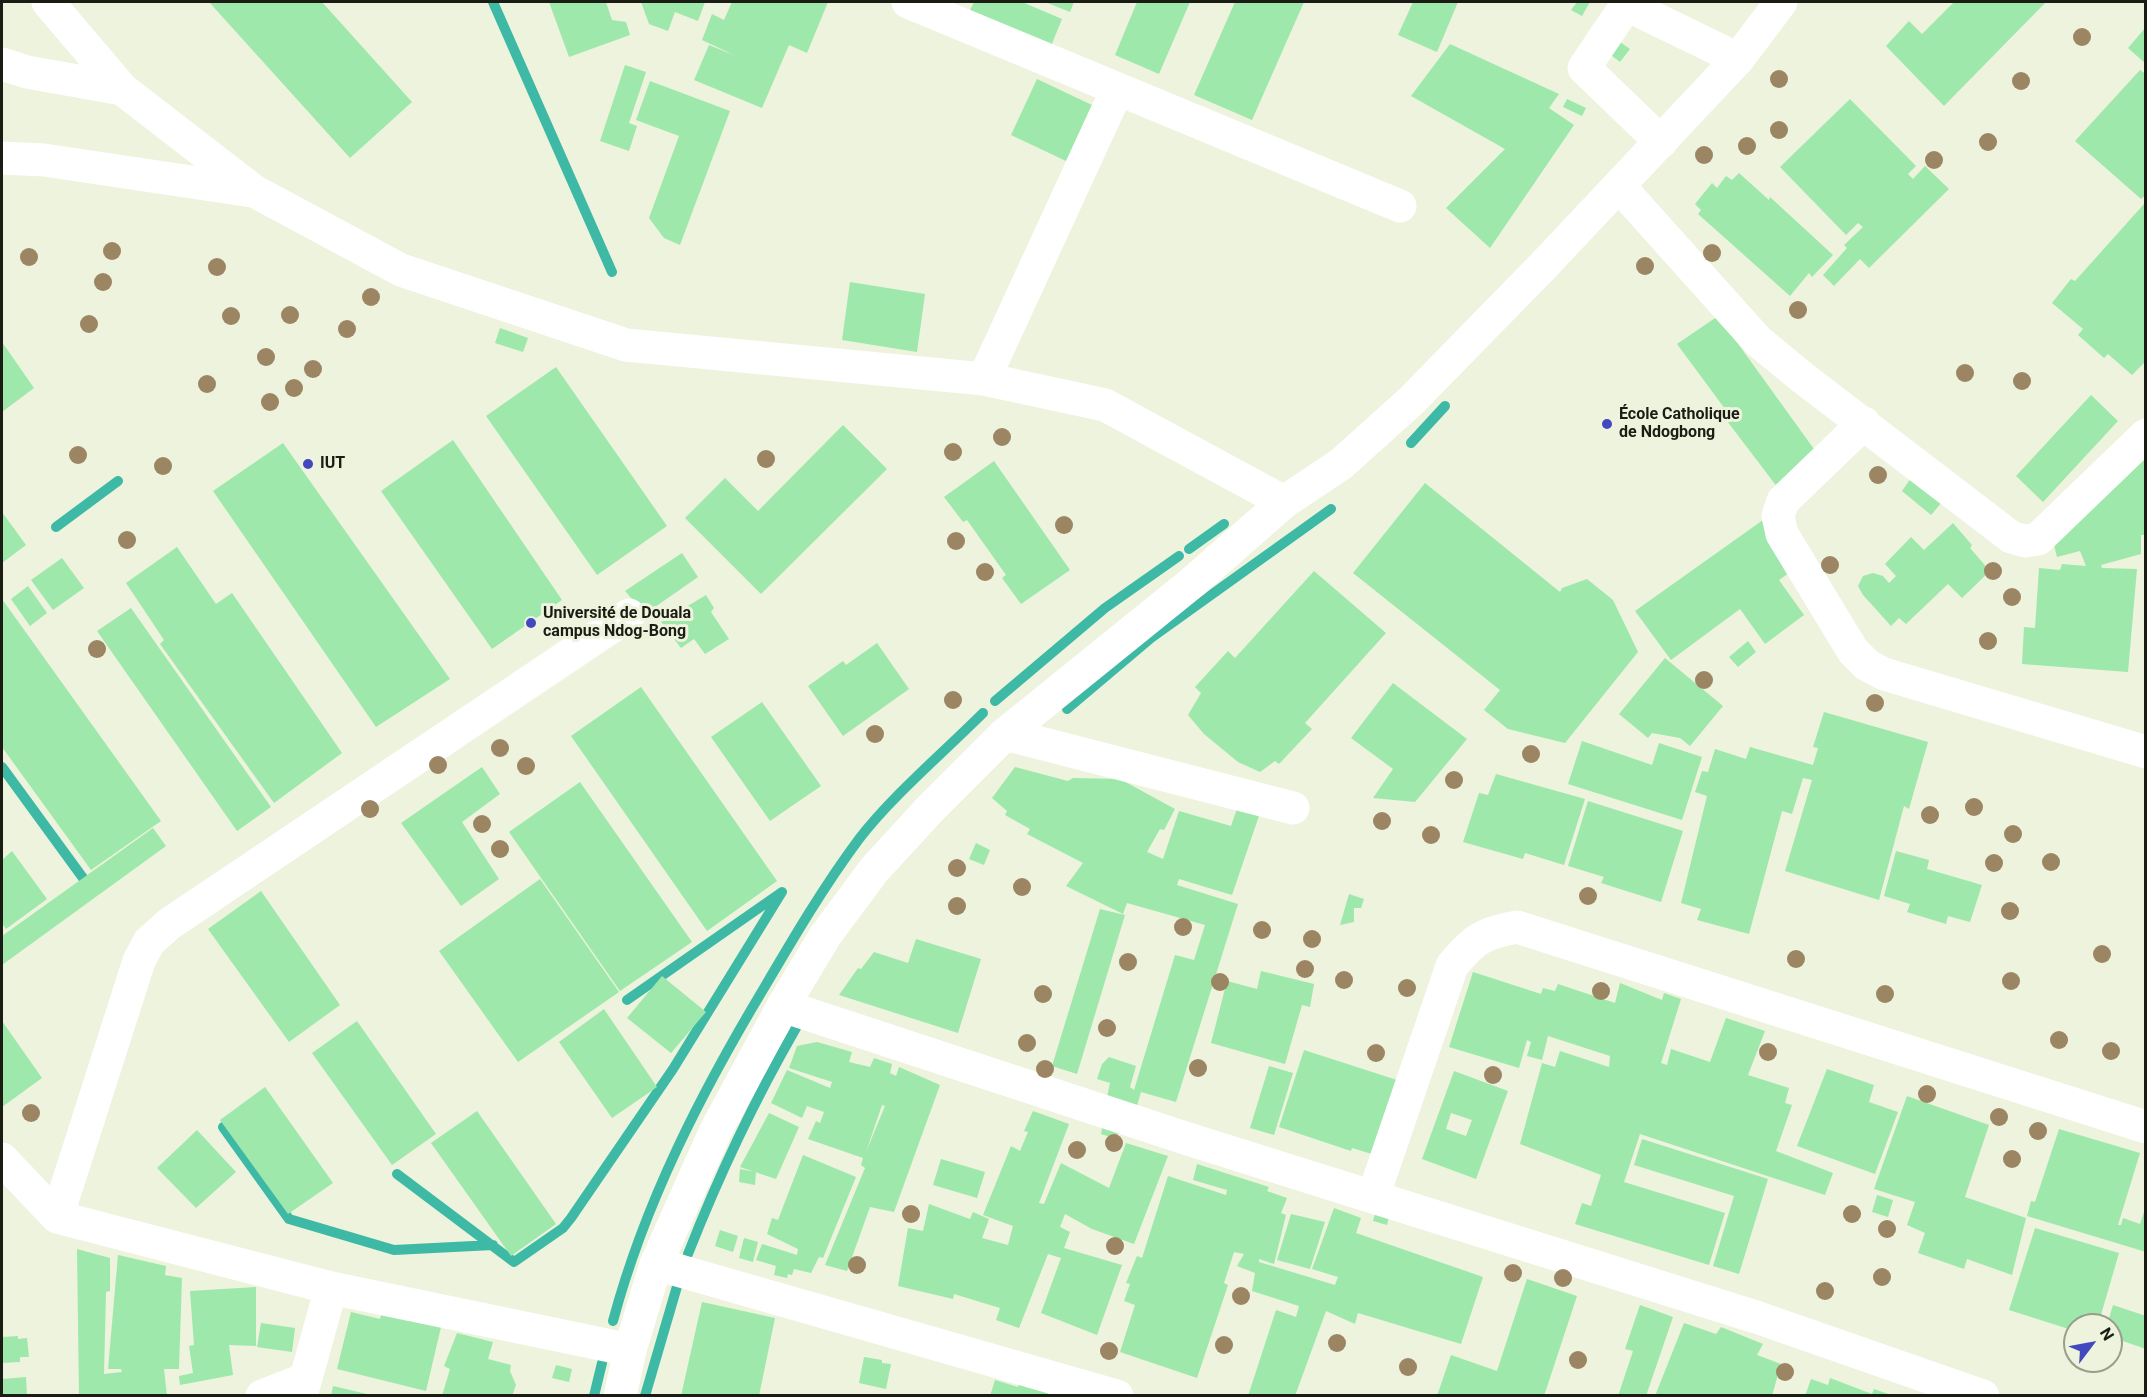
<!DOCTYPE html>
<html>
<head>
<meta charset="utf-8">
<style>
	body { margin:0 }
	#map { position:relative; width:2147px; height:1397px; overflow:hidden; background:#edf3dc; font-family:Roboto,sans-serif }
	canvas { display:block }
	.frame { position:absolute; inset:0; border:3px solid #1b1c14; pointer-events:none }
	.north { position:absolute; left:2063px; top:1313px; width:60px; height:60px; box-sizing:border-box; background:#edf3dc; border:2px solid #999d8c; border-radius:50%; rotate:58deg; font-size:16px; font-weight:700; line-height:24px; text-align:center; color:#1b1c14 }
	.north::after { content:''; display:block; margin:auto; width:21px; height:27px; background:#4248bd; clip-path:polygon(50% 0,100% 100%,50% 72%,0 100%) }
</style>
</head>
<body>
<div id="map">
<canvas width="2147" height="1397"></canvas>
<div class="frame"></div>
<div class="north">N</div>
</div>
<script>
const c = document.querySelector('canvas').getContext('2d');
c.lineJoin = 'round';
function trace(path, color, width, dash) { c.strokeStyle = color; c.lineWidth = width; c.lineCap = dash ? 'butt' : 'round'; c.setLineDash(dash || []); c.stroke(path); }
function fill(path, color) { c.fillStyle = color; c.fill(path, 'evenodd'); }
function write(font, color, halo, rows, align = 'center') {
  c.font = font + ' Roboto,sans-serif'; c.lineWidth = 6; c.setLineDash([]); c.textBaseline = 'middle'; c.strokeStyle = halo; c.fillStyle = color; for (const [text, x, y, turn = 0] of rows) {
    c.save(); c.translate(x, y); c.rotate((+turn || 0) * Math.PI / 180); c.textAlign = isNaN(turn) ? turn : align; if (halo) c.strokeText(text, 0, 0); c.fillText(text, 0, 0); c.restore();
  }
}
trace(new Path2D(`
	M493 2 612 272
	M1411 443 1445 406
	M56 527 118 481
	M1189 549 1224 524
	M995 701 1105 608 1179 556
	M1067 709 1151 638 1331 509
	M2 767 83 878
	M223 1127 289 1219 394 1250 493 1245
	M397 1174 514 1262 563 1228 571 1218 673 1069 782 892 627 1000
	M688 1254C719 1175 754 1101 796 1028
	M613 1321C645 1202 701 1093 764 988 794 937 824 886 859 839 892 796 944 752 983 713
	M594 1396 602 1363
	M645 1396 678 1283`), '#3eb9a6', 10);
fill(new Path2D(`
	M209 2H322L412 102 350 158Z
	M549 2H606L612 20 626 22 630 35 569 57Z
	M641 2H705L698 21 675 12 668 31 649 24Z
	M732 2H828L807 53 789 45 762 108 694 80 709 45 736 56 702 40 712 14 724 20Z
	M974 2H1022L1062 19 1049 51 967 16Z
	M1045 2H1074L1070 12Z
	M1137 2H1190L1159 74 1115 55Z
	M1235 2H1304L1252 120 1194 95Z
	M1413 2H1458L1437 52 1398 35Z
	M1577 2H1590L1582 16 1571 10Z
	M1954 2H2046L1944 106 1886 46 1909 21 1922 34Z
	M2146 27V64L2128 48Z
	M1620 42 1630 49 1620 62 1611 55Z
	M1450 44 1559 94 1549 108 1574 125 1490 248 1446 208 1505 149 1411 96Z
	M625 65 646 72 629 123 637 126 629 151 600 141Z
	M2140 70 2146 74V195L2141 199 2075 141Z
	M1037 79 1092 105 1066 161 1011 135Z
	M650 81 730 111 680 245 664 238 649 218 679 136 636 120Z
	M1567 99 1586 108 1582 116 1563 107Z
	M1850 99 1916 166 1908 174 1913 179 1925 166 1949 189 1869 268 1860 259 1834 286 1823 275 1847 248 1844 245 1863 227 1858 223 1846 235 1780 167Z
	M1739 173 1769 200 1770 197 1833 255 1812 277 1809 273 1790 296 1698 214 1701 210 1695 204 1712 183 1717 188 1726 176 1732 180Z
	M2144 204 2146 361 2132 375 2108 354 2104 358 2078 335 2083 329 2052 303 2071 279 2075 281Z
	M850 282 925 294 917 352 842 340Z
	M1718 316 1819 456 1778 488 1724 417 1728 413 1677 344Z
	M500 328 528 338 523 352 495 343Z
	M2 342 34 388 2 412Z
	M556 367 667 526 597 575 486 416Z
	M2091 395 2118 421 2043 502 2016 476Z
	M843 425 887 469 761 594 685 518 725 478 758 511Z
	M453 440 562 600 492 649 381 491Z
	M283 443 450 679 376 727 213 491Z
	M2146 458V535H2141V554L2101 565 2102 568 2137 569 2128 672 2022 664 2024 627 2035 628 2039 568 2060 570 2062 564 2086 566 2080 551 2057 557 2054 545Z
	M994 461 1070 570 1021 604 1002 578 1006 575 967 520 963 522 944 497Z
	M1911 478 1942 502 1931 515 1902 491Z
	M1425 483 1560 592 1562 588 1587 579 1613 600 1638 652 1565 743 1508 729 1484 710 1500 690 1353 573Z
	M2 512 26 545 2 563Z
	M1763 520 1796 568 1779 580 1804 615 1765 644 1740 609 1671 660 1635 611Z
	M1953 523 1972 545 1970 548 1990 571 1962 598 1948 584 1906 624 1899 618 1891 626 1863 595 1858 586 1863 576 1873 573 1883 576 1889 583 1896 576 1885 564 1911 537 1924 550Z
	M177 547 216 604 232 593 342 753 274 803 160 644 164 640 126 583Z
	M682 553 698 577 645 614 625 591Z
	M62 558 84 588 53 610 31 580Z
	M1314 571 1386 633 1305 723 1312 729 1279 764 1275 761 1260 772 1238 762 1204 734 1188 715 1201 693 1195 687 1228 651 1235 658Z
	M28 586 47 613 30 626 11 599Z
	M706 595 714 608 711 612 729 639 705 654 694 639 681 648 661 622Z
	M2 599 161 821 91 870 2 747Z
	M131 608 271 807 237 831 97 631Z
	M1748 641 1756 652 1738 667 1729 657Z
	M877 643 909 689 843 736 808 686 843 661 846 665Z
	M1665 658 1723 706 1690 746 1680 738 1652 733 1648 738 1619 714Z
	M1393 683 1467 739 1415 802 1373 798 1393 769 1351 738Z
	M641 687 777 881 707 931 571 736Z
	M762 702 821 786 770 821 711 737Z
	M1824 712 1928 742 1909 809 1904 806 1879 900 1785 871 1812 780 1803 778 1792 814 1782 811 1749 934 1697 920 1701 909 1681 903 1707 796 1695 792 1702 771 1708 772 1715 749 1746 759 1750 747 1813 765 1818 748 1813 747Z
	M1582 741 1652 765 1659 743 1702 757 1682 820 1568 784Z
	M482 767 500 794 462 822 499 879 461 906 401 823Z
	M1015 767 1068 781 1073 778 1120 779 1175 809 1164 830 1160 829 1147 852 1163 859 1179 811 1231 826 1238 806 1261 810 1232 895 1179 879 1177 885 1238 904 1176 1102 1141 1092 1136 1109 1107 1097 1110 1083 1097 1079 1102 1064 1109 1057 1136 1066 1130 1087 1134 1090 1175 955 1194 960 1205 925 1127 903 1123 914 1066 886 1083 863 1027 834 1030 829 1005 815 1007 811 992 798Z
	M1496 774 1585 799 1564 865 1525 853 1523 859 1463 842 1479 793 1488 795Z
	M580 782 692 942 620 991 509 832Z
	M1588 801 1683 831 1661 902 1601 883 1604 877 1568 866Z
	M153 828 166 846 2 965V936Z
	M976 843 990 850 984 865 969 859Z
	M12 851 47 899 6 929 2 923V860Z
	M1896 851 1929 860 1927 869 1982 885 1970 922 1948 916 1946 924 1907 912 1910 904 1884 896Z
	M540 879 619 992 518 1062 439 951Z
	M261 891 340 1005 289 1042 208 929Z
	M1349 894 1364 899 1361 908H1354V922L1340 925Z
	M1100 909 1125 915 1077 1074 1052 1066Z
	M916 939 981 959 958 1033 839 995 858 968 861 969 874 952 908 963Z
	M1261 971 1314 984 1310 1007 1302 1005 1285 1064 1211 1043 1227 981 1257 989Z
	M1473 972 1541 994 1543 988 1555 991 1558 984 1615 1003 1620 983 1662 1000 1664 993 1681 999 1661 1063 1667 1065 1671 1049 1710 1062 1726 1018 1765 1031 1748 1075 1789 1088 1785 1103 1792 1105 1776 1151 1833 1173 1825 1195 1640 1134 1624 1182 1725 1213 1709 1265 1575 1224 1582 1203 1591 1206 1601 1175 1520 1144 1542 1063 1555 1067 1560 1051 1609 1067 1610 1056 1548 1036 1542 1060 1527 1056 1531 1042 1527 1040 1519 1068 1449 1047Z
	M662 976 706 1012 671 1053 627 1018Z
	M604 1009 657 1087 612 1118 559 1042Z
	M2 1021 42 1078 2 1107Z
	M357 1021 436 1134 392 1165 312 1053Z
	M817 1042 852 1052 849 1062 870 1067 874 1058 892 1064 890 1073 896 1076 899 1067 940 1085 894 1212 870 1207 847 1271 825 1265 865 1168 861 1165 863 1158 808 1139 816 1121 820 1123 824 1112 807 1106 802 1118 771 1103 787 1070 830 1088 832 1082 789 1068 797 1046ZM882 1105 885 1106 866 1152Z
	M1304 1050 1400 1081 1375 1155 1352 1148 1351 1151 1279 1127Z
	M1269 1066 1293 1073 1274 1135 1250 1128Z
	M1827 1069 1874 1085 1869 1102 1898 1112 1875 1174 1797 1146Z
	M1454 1071 1508 1091 1476 1179 1422 1159ZM1451 1113 1472 1120 1466 1136 1446 1129Z
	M265 1087 333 1183 288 1214 220 1120Z
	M1907 1096 1989 1125 1965 1197 2026 1218 2012 1275 1967 1259 1964 1269 1918 1253 1925 1233 1907 1225 1915 1202 1874 1189Z
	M477 1111 556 1224 511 1256 431 1143Z
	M1033 1111 1069 1124 1039 1203 1044 1204 1061 1163 1109 1188 1126 1143 1168 1156 1134 1244 1092 1229 1065 1214 1060 1227 1070 1232 1064 1248 1122 1265 1097 1335 1041 1313 1061 1258 1048 1254 1019 1328 996 1320 1000 1308 954 1294 953 1299 898 1286 908 1228 923 1231 929 1204 970 1219 973 1212 989 1219 982 1238 1008 1245 1013 1226 983 1215 1011 1146 1020 1151 1028 1132 1024 1131Z
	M769 1113 799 1127 776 1179 740 1167Z
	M1103 1123 1119 1127 1117 1139 1101 1134Z
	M2059 1129 2140 1153 2118 1225H2121L2123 1218 2140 1224 2146 1206V1252L2027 1216 2031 1201 2035 1202Z
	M197 1130 236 1172 196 1208 157 1168Z
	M1642 1139 1768 1179 1739 1274 1713 1266 1734 1196 1634 1165Z
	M803 1155 856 1177 823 1258 819 1257 811 1273 794 1269 792 1275 788 1274 787 1278 774 1275 776 1266 756 1260 762 1244 797 1255 798 1249 767 1234 772 1218 778 1220Z
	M941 1159 985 1172 977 1198 933 1185Z
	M1197 1164 1269 1187 1267 1191 1287 1198 1281 1213 1286 1215 1274 1264 1259 1259V1262L1335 1285 1338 1277 1312 1269 1334 1208 1361 1218 1356 1233 1483 1277 1461 1344 1358 1313 1355 1324 1326 1311 1295 1396H1248L1276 1310 1296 1317 1299 1306 1252 1291 1255 1273 1237 1266 1244 1254 1234 1252 1224 1283 1228 1285 1197 1378 1120 1352 1135 1305 1124 1301 1130 1284 1126 1283 1137 1256 1142 1258 1168 1176 1226 1195 1227 1190 1193 1180Z
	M740 1169 756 1172 755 1185 739 1182Z
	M1877 1195 1893 1200 1888 1217 1872 1212Z
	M1378 1202 1392 1205 1387 1225 1373 1221Z
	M1291 1214 1325 1222 1310 1269 1277 1260Z
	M2035 1228 2119 1253 2098 1325H2075V1331L2009 1310Z
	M720 1230 738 1236 733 1252 715 1246Z
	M744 1238 758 1242 753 1262 739 1258Z
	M77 1249 110 1258V1291L106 1292 104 1374 122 1372 121 1369H108L118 1255 166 1266 165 1275 182 1278 179 1369H164L167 1396H79Z
	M1527 1279 1577 1296 1544 1396H1437L1451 1355 1497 1371Z
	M256 1287V1346L229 1345 233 1375 180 1385 179 1376 193 1373 189 1346 194 1345 190 1291Z
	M702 1302 775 1318 759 1396H681Z
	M1640 1305 1673 1317 1646 1396H1618L1633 1351 1625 1349Z
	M2113 1305 2146 1316V1349L2111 1337V1325H2107Z
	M351 1312 380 1319 382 1312 441 1327 426 1391 337 1369Z
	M261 1323 295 1328 292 1352 257 1347Z
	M1684 1323 1716 1334 1721 1327 1763 1344 1757 1355 1781 1364 1772 1396H1655Z
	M457 1333 493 1342 488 1359 511 1365 510 1371 516 1385 512 1396H442L450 1369 444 1366Z
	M18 1336V1339L27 1338 29 1357H20V1362L2 1363V1337Z
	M864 1357 882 1360V1363L891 1364 886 1389 859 1383Z
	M556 1365 572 1369 569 1382 552 1378Z
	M26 1377 27 1396H2V1379Z
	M1830 1378 1872 1394 1874 1389 1894 1396H1805L1811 1379 1828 1385Z
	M1020 1379 1049 1389 1047 1396H990L995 1380 1018 1387Z
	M333 1386 371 1395V1396H331Z`), '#9ee8ab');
trace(new Path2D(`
	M48 2 122 89 254 191 401 270 626 345 984 379 1105 405 1284 502
	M908 2 1400 206
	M2 64 27 72 122 89
	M1661 142 1584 68 1623 10 1635 9 1738 59
	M2 158 44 160 252 191
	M1619 186 1758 341 1803 378 2011 537 2025 541 2038 539 2146 435
	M984 379 1117 90
	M1864 423 1783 501 1778 516 1782 534 1853 651 1867 665 1884 674 2146 752
	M1005 734 1293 808
	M783 1006 1188 1139 1756 1317 1983 1396
	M2 1159 57 1217 331 1288 630 1350
	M1373 1197 1452 966C1474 939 1483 933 1517 927L2146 1127
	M57 1217 139 961 149 942 169 924 629 615
	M656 1264 1117 1396
	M262 1396 305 1379
	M301 1396 331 1288`), '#fff', 33);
trace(new Path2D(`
	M620 1396 630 1350 656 1264 716 1130 783 1006 825 936 874 870 930 809 1005 734 1193 582 1284 502 1341 464 1411 401 1544 265 1738 59 1781 2`), '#fff', 33);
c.fillStyle = '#9c8563';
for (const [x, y] of [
	[2082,37],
	[1779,79],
	[2021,81],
	[1779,130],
	[1988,142],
	[1747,146],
	[1704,155],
	[1934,160],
	[112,251],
	[1712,253],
	[29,257],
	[1645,266],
	[217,267],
	[103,282],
	[371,297],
	[1798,310],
	[290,315],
	[231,316],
	[89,324],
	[347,329],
	[266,357],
	[313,369],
	[1965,373],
	[2022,381],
	[207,384],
	[294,388],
	[270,402],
	[1002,437],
	[953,452],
	[78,455],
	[766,459],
	[163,466],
	[1878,475],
	[1064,525],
	[127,540],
	[956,541],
	[1830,565],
	[1993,571],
	[985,572],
	[2012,597],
	[1988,641],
	[97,649],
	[1704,680],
	[953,700],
	[1875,703],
	[875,734],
	[500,748],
	[1531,754],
	[438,765],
	[526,766],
	[1454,780],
	[1974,807],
	[370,809],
	[1930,815],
	[1382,821],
	[482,824],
	[2013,834],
	[1431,835],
	[500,849],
	[2051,862],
	[1994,863],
	[957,868],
	[1022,887],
	[1588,896],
	[957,906],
	[2010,911],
	[1183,927],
	[1262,930],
	[1312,939],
	[2102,954],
	[1796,959],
	[1128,962],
	[1305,969],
	[1344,980],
	[2011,981],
	[1220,982],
	[1407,988],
	[1601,991],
	[1043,994],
	[1885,994],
	[1107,1028],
	[2059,1040],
	[1027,1043],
	[2111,1051],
	[1768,1052],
	[1376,1053],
	[1198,1068],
	[1045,1069],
	[1493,1075],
	[1927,1094],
	[31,1113],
	[1999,1117],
	[2038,1131],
	[1114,1143],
	[1077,1150],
	[2012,1159],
	[911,1214],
	[1852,1214],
	[1887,1229],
	[1115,1246],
	[857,1265],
	[1513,1273],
	[1882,1277],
	[1563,1278],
	[1825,1291],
	[1241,1296],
	[1337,1343],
	[1224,1345],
	[1109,1351],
	[1578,1360],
	[1408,1367],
	[1785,1372]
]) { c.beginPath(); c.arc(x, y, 9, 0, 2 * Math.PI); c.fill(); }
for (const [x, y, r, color] of [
	[1607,424,6,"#4248bd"],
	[308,464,6,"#4248bd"],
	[531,623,6,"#4248bd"]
]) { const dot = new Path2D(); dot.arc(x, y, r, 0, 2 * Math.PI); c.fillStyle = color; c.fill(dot); trace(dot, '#edf3dc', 2); }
write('bold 16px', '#1b1c14', '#edf3dc', [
	["École Catholique",1619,415],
	["de Ndogbong",1619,433],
	["IUT",320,464],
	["Université de Douala",543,614],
	["campus Ndog-Bong",543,632]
], 'left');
</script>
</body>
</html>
